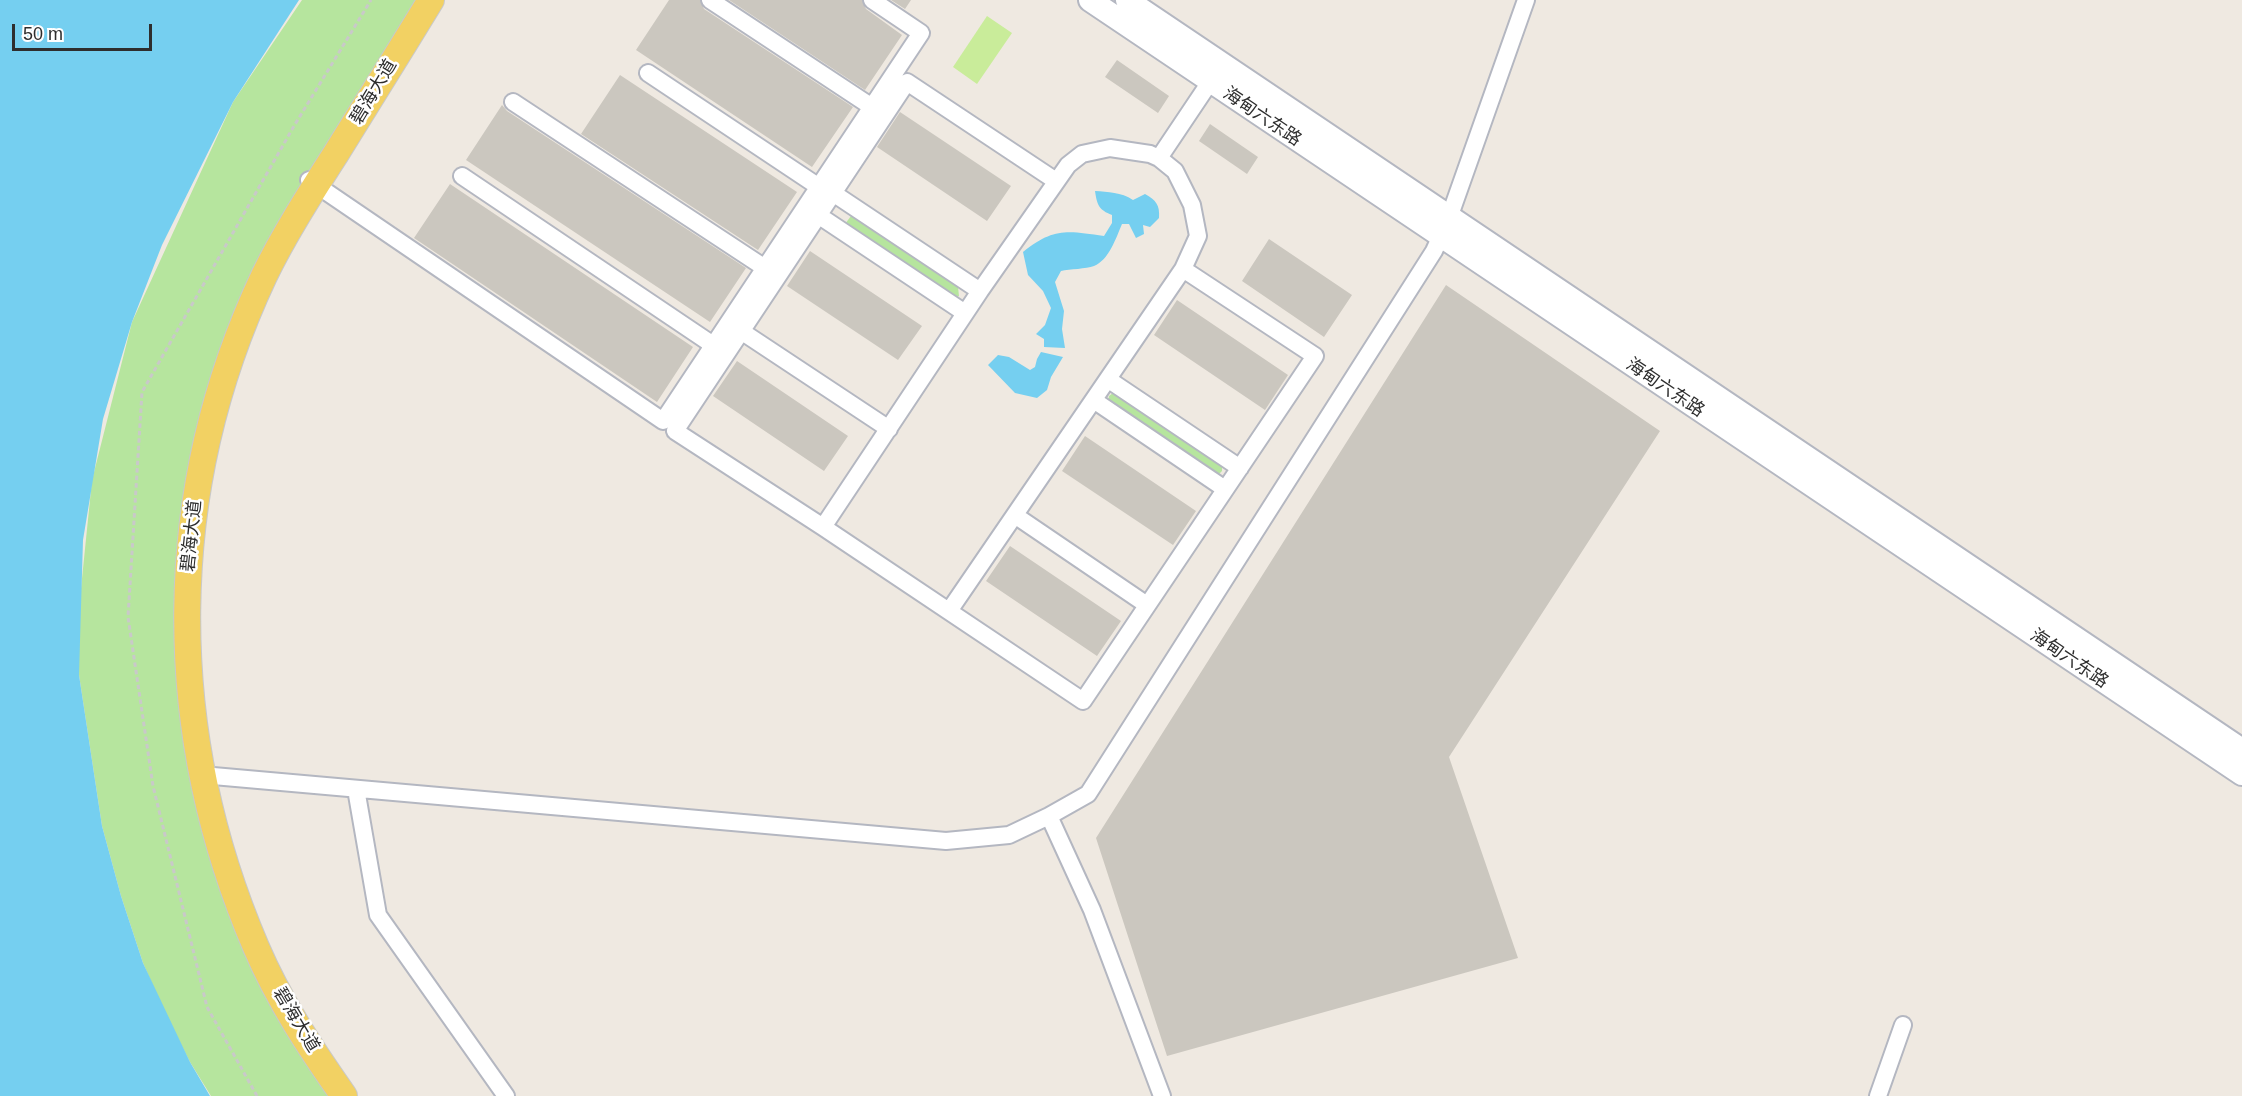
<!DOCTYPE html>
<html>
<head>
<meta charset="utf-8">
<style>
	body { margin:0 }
	#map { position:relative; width:2242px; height:1096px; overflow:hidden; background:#efe9e1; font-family:Helvetica,sans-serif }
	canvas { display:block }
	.scale { position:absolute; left:12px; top:24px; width:140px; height:27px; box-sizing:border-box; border:3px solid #2e2e2e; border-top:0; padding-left:8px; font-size:18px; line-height:21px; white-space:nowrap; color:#2e2e2e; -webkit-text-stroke:4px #fff; paint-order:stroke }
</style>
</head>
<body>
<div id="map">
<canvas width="2242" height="1096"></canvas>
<div class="scale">50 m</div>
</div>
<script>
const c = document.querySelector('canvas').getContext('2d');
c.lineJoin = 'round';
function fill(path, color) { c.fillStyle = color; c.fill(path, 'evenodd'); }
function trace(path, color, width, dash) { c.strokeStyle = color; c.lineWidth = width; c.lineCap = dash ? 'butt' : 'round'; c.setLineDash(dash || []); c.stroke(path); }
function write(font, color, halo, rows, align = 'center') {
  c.font = font + ' Helvetica,"Noto Sans SC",sans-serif'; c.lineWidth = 5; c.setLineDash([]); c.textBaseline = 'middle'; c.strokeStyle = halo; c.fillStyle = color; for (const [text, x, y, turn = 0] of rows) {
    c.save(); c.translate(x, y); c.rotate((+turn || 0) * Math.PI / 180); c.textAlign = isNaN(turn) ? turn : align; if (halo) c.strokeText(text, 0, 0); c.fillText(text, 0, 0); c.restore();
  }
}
fill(new Path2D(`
	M302 0H427L217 370 179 558 204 831 333 1096H211L190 1062 165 1013 143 963 121 896 102 826 79 675V608L92 480 132 322 233 102Z
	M851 216 958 287 959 296 955 298 845 224Z
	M1113 393H1116L1222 465V471L1218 475 1108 402 1109 396Z`), '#b6e59e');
fill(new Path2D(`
	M987 16 1012 33 977 84 953 67Z`), '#c9ec9a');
fill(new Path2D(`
	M0 0H299L233 102 162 245 132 322 103 419 83 540 79 675 102 826 121 896 143 963 190 1062 210 1096H0Z
	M1095 191C1108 192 1121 192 1133 200L1145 194C1156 200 1160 205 1159 218L1150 227 1143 225 1144 234 1136 238 1129 224H1122C1116 238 1109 260 1094 266 1086 269 1070 269 1061 271L1055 282 1064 311 1062 329 1065 348 1044 347V339L1036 334 1045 325 1051 308 1043 291 1028 275 1023 252C1054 227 1068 231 1104 236L1112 223V215C1099 210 1097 205 1095 191Z
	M1041 352 1063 357 1051 377 1047 390 1037 398 1015 393 988 365 998 355 1009 357 1030 370 1035 367 1037 359Z`), '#75cff0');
fill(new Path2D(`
	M669 0H700L704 9 853 107 812 167 636 50Z
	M729 0H862L866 9 902 35 865 90Z
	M891 0H911L905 9Z
	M1117 60 1169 96 1158 113 1105 77Z
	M620 75 797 192 758 250 581 134Z
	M502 105 507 111 746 268 710 322 466 160Z
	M900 112 1011 186 987 221 877 147Z
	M1210 124 1258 157 1247 174 1199 141Z
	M450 184 693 347 657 402 414 238Z
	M1269 239 1352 295 1324 337 1242 281Z
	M810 251 922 326 898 360 787 286Z
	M1446 285 1660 431 1449 757 1518 958 1167 1056 1096 838Z
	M1177 300 1288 375 1265 410 1154 335Z
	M737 361 848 436 824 471 713 396Z
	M1085 436 1196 511 1173 545 1062 471Z
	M1010 546 1121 621 1097 656 986 581Z`), '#cbc7bf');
const minor = new Path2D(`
	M710 0 872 107
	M648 73 819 187
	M513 102 765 268
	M1159 158 1216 73
	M462 176 713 345
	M309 180 663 421 921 33 872 0
	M1056 181 907 82 675 431 823 527 1083 701 1315 356 1183 269
	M833 193 980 291
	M818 215 965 313
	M741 331 889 429
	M1109 380 1240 468
	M1095 401 1225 489
	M1016 516 1147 605
	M823 527 980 291 1068 165 1082 154 1110 148 1150 154 1159 158 1175 171 1192 205 1198 236 1183 269 949 611
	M202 775 946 841 1009 835 1049 816 1088 794 1434 251 1449 218 1526 0
	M356 789 378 915 506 1096
	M1049 816 1092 910 1162 1096
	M1878 1096 1903 1025`);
const secondary = new Path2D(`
	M1090 0 2242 774
	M1127 0 2242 750`);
const primary = new Path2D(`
	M344 1096C311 1049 279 1001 256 947 163 730 163 491 264 276 285 233 311 193 337 152 368 102 400 51 431 0`);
trace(minor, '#b4b7c1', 20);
trace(secondary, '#b4b7c1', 26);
trace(primary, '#c9c9c9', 28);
trace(new Path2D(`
	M257 1096 207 1007 153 786 128 617 142 392 294 126 371 0`), '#c9c9c9', 3, [4.5, 3]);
trace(minor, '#fff', 16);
trace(secondary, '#fff', 22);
trace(primary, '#f2d163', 26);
write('18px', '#2e2e2e', '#fff', [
	["碧海大道",374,92,-59],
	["海甸六东路",1262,117,34],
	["海甸六东路",1665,388,34],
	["碧海大道",192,536,-84],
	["海甸六东路",2069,659,34],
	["碧海大道",296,1020,59]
]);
</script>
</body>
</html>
